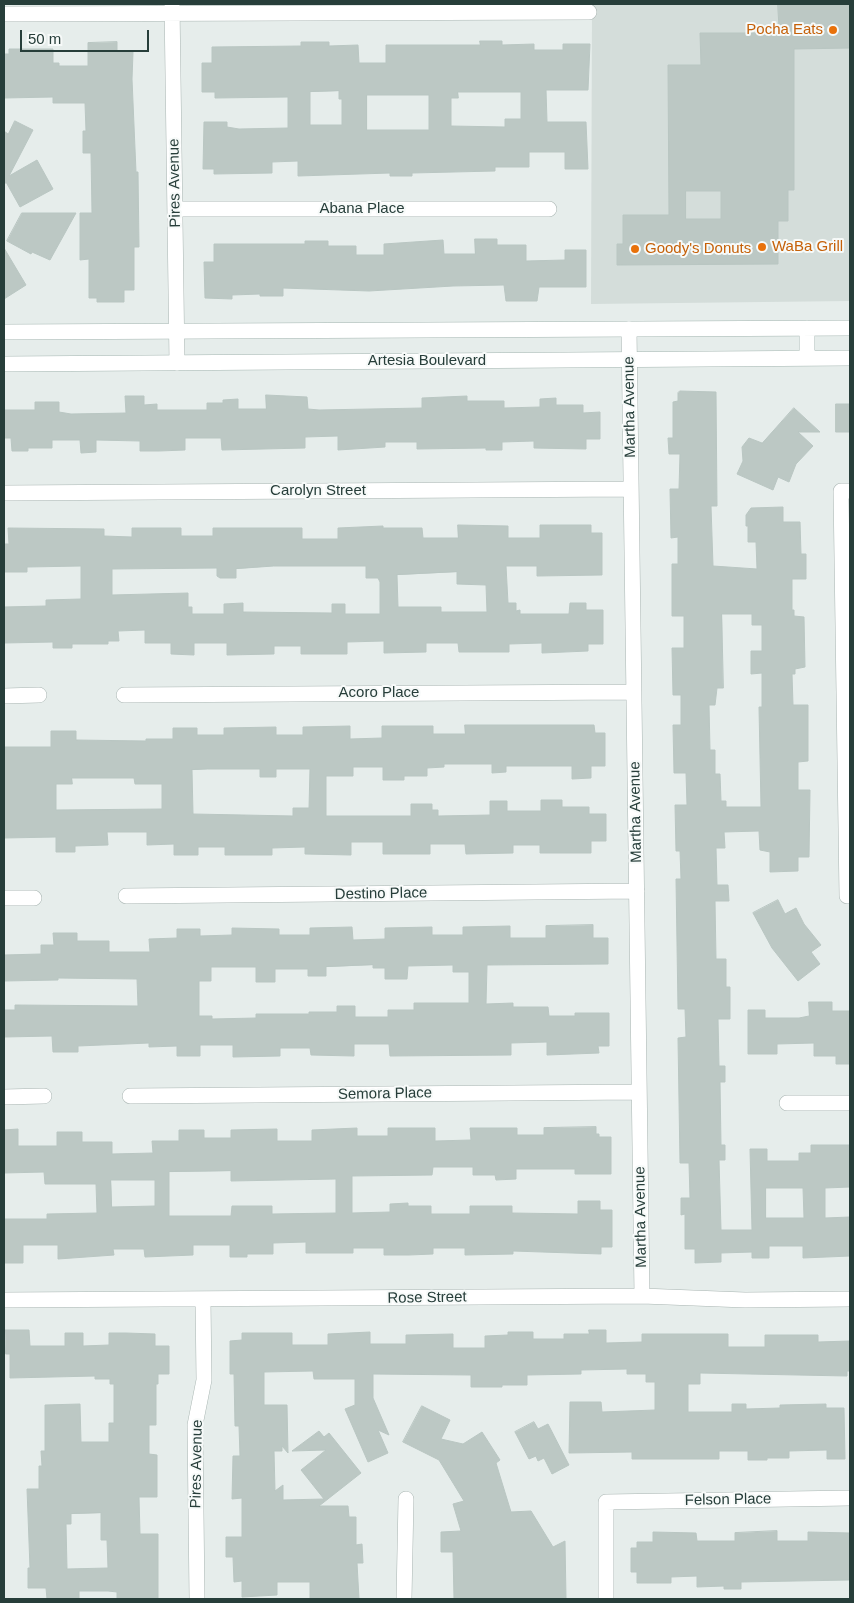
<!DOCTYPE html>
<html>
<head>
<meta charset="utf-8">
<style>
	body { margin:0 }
	#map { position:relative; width:854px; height:1603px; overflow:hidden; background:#e6edeb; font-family:Helvetica,sans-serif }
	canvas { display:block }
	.frame { position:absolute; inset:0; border:5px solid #273e3a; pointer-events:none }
	.scale { position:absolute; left:20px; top:30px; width:129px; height:22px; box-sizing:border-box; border:2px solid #273e3a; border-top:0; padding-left:6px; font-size:15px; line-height:18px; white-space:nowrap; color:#273e3a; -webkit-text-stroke:4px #f7faf9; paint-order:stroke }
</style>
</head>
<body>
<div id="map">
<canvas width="854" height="1603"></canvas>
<div class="frame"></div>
<div class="scale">50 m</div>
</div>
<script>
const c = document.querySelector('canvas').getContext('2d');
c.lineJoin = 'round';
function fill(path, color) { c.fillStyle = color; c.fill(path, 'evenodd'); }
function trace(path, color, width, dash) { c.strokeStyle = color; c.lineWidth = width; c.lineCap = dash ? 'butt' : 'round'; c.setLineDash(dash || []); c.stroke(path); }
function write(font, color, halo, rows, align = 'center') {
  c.font = font + ' Helvetica,sans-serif'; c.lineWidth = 4; c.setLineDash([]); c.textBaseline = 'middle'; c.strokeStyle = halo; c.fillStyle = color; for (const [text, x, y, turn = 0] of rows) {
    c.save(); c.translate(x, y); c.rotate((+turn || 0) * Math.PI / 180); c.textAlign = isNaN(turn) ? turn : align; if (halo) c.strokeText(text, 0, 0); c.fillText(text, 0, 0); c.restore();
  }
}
fill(new Path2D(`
	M592 4H850V301L591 304Z`), '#d4ddda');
const building = new Path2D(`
	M778 4H850V48L794 49V190H788V221H778V264L617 265V244H623V215H669L668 65H701L700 33H779ZM686 191H721V219H686Z
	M480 41H502V45L534 44V50H563V44H590L588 90H546L547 122H586L588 169H565V152H529V167H495V171L412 173V176H390V173L298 176V161L272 162V173L214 174V169H203L204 122H227V127L239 129 288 128V97L215 98V92H202V63H212V47L301 46V42H329V46L358 45 359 63H386V45H480ZM339 91V99H342V125H310V92ZM458 92H521V119H505V127L451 126V98H458ZM367 95H429V130H367Z
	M117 42V52H133L132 79 136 172H138L139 247H134V290H124V302H97V298H89V259L80 260V213H92L91 153H83V131H86L85 103H53V97L4 98V54H9V49H53V63H59V66H88V43Z
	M15 121 33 130 9 176 37 160 53 189 20 207 6 182 4 185V131L8 134Z
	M22 213H76L50 260 32 252 31 254 7 241Z
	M475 239H497V245H526V261L565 260V250H586V287H539L537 301H506L504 285 453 286 369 291 283 288V296H260V294L232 295V299L205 298 204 262H214V244H305V241H328V246H356V255H384V244L443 240 444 254H475Z
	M4 248 26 285 4 299Z
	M680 391 716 392 717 506H711L713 566 757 569 756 542H748V526H746V515L751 508 783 507V522H800L801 554H806V579H792V610H794V616L804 617 805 667 795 669V674H792L793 705H808V761L798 762V790H810L809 857H798V871L770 872V852L760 850 759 831 724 832 725 848H716L717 885H728L729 901H715L716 959H726V987H730V1019H718L719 1066H725V1082H720L721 1145H725V1160H719L721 1230H752L750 1149H767V1161H799V1153H811V1145H850V1187L825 1188V1218L850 1217V1256L803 1258V1246H769V1258H752V1252L721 1253V1262L695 1263V1249H685V1214L681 1215V1198H690L689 1163H680L678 1038 686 1037 685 1009H678L676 879H681L680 851H676L675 805H687L686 773H674L673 725H681V695H673L672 648H684V616H672V564H678V537L671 538 670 489H679L680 454H669L668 438H673V402L678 401V393ZM722 614H752V625H762V651H751V674L762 673V707H759L761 807H726V801H721L720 774H715V750H710L709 705H715L717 688H723ZM766 1188H803L804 1218H766Z
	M266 395 307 397 308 409 319 410 422 408V398L467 396V401H504V408L540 407V399L556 398V405H583V413L600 412V439H586V449L534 448V441L502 442V450H486V448L417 449V442H385V447L338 450V436L305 437V448L222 450 221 438H185V450L159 451H140V441L96 440V452L81 453 80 440H52V448H28V451H12L11 438H4V410H35V402H59V412L71 414 126 413 125 396H144V405L157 404V410H207V403H223V400L238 399V409H266Z
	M836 404H850V432H836Z
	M794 408 820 432H798L813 446 796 464 789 482 778 477 773 490 737 474 743 461 742 447 749 438 762 443Z
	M458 525 508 526V538H540V525H591V533H602V575L537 576V566H506L508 603H516V611L520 610V614H569L570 603H586V610H603V644H588V651L542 653V643L509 644V652H459L458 643H426V652L384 653V641L347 642V654H301V646H274V654L227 655V643H194V655L171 654V643H145V630L118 631 119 641H108V644H72V648H53V642L4 643V607L46 606V600L81 599V566L27 567V572H4V544H9L8 528 104 529V536L132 537V528H181V536H213V528H302V539H338V528L383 526V528H422L423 538H458ZM274 566H366V578H378L380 582V614H345V604H332V613L243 612V603L224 604V614H192V607H188V593L112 595V569L217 568V576L220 578H236V569ZM457 572V584L486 585 487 612H441V607H398L397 575Z
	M465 725H594L595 733H605V766H591V778L572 779V766H506V772L492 773V764H444V767L427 768V776H404V780H383V767H353V776H326V816H411V804H432V810H438V816L490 815V801H507V811H541V800H562V807H589V814H606V841H591V853H540V845H513V853L466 854 465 844H430V854H383V842H351V855L305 854V847L272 848V855H225V847H198V855H174V844L147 845V832H107L108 845 75 846V852H56V837L4 838V747H51V731H76V740L146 741V739H173V728H197V735H224V728L276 727V735H303V727L350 726V739L382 738V726H433V734H465ZM208 769H260V777H276V769H310L309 808H293V816L193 814 192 770ZM72 778H134L135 784H162V809L56 810V784H72Z
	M778 900 785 914 796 908 804 924 821 945 811 952 820 964 798 981 772 948 753 913Z
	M593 925V938H608V964L487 965 486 1004 513 1003V1007H548L549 1016H575V1013H609V1046H598L599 1053 547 1055V1042L511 1043V1055L390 1056 389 1044H354V1056L311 1055 310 1048H280V1056L233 1057V1045H200V1056H177V1046L149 1047V1043L78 1046V1052H53L52 1036 4 1037V1010H15V1005L138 1006 137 979 58 978V980L4 981V955L41 954V945H54L53 933H77V941H109V952H150L149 939 177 938V929H200V936L232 935V928L279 929V935H310V928L352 927 353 940 385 939V928L432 927V935H463V927L510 926V938H546V926ZM373 965V968H385V979H407L408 966 453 965V972H469V1003H414V1010H388V1017H355V1006H337V1012H309V1014H256V1018L212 1019V1016H199V981H211V967H256V982H275V969H308V976H326V967Z
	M809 1002H832V1011H850V1064H836V1056H814V1043L777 1044V1054H748V1010H765V1018H799L809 1016Z
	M596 1127V1134H599V1137H611V1174H575V1169H516V1179L496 1180 495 1175H473V1167H433L432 1175 352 1176V1213L390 1212V1204L408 1203V1206H431V1214H470V1206H512V1213L578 1214V1201H600V1210H612V1247H601V1254L513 1251V1254L465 1255V1248H433V1254L409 1255H384V1248H353V1253H306V1242L273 1243V1254H247V1257H230V1245H193V1255L145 1257 144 1249H113L114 1255 58 1259V1245H23V1263H4V1219H47V1214L97 1213 96 1184H45L44 1172 4 1173V1130L18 1129V1146H57V1132H82V1142H112V1154L153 1153 152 1141H179V1130H204V1138H231V1130L277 1129V1141H312V1130L357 1128V1136H388V1128H435V1141L471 1140 470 1128H517V1135H544V1128ZM231 1171V1181L336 1179V1213L272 1214V1206H232L231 1216H169V1172ZM111 1180H155V1206L112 1207Z
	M5 1330H29L30 1346H65V1333H83V1346L109 1345V1333H126L155 1334V1346H169V1374H158V1384H156V1425H149V1454L157 1455V1497H139L140 1534H158V1599H117V1592L108 1591H79V1599H47L46 1588H28V1568H30L27 1489H39V1466H42L41 1451H45V1405L80 1404 81 1442H109V1423H114V1384H110V1379H95V1376L10 1378V1354H6ZM101 1513V1540H107L108 1568 67 1569 66 1524H71V1514Z
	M589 1330H606V1343L642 1342V1334H728V1347H765V1335H818V1342L850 1341V1371H847V1376L700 1373V1384H688V1412H732V1404H746V1409L780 1408V1405L826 1404V1408H844L845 1459H827V1450L789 1451V1458H767V1460H748V1451H719V1459H632V1452L569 1453 570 1402H601L602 1412 655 1410V1382H646V1374H627V1369L581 1370V1374L527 1375V1385H502V1387H471V1375L373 1374V1398L389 1435 378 1430 388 1453 368 1462 345 1409 355 1405V1379H314L313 1371 264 1372V1405H287L288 1453 282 1446V1451H274L275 1491 283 1485V1500L324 1499 301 1470 326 1450 292 1451 319 1431 324 1437 329 1433 361 1473 319 1506H348L349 1517H356V1545L362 1544 363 1563H357L359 1599H310V1582H277V1595L242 1597V1581L234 1582 233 1557H226V1537H242V1498L232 1499 233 1456H240L239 1426H235L234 1374H230V1341L242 1340V1333H292V1345H328V1334L370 1332V1344H406V1335L453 1334V1348H485V1336L508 1335V1332H533V1339H564V1334H589Z
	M422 1406 450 1420 441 1439 463 1444 482 1432 500 1460 496 1463 511 1512 531 1511 553 1547 565 1541 566 1599H454L453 1552H441V1532L461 1531 453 1504 464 1501 439 1460 403 1442Z
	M534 1422 538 1429 548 1424 569 1465 552 1474 544 1458 538 1461 536 1456 529 1459 515 1432Z
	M777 1531V1541H808V1532L850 1533V1580L741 1582V1589H724V1586L697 1587V1576L671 1577V1583H637V1572H631V1548H637V1542H653V1532L696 1533 697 1541H735V1533Z`);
fill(building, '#bcc8c4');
trace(building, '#b9c6c2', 1);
const minor = new Path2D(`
	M172 4 177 363
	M4 14 589 12
	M175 209H549
	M629 329 642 1296
	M850 491H841L847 896H850
	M4 493 631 489
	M124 695 634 692
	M4 696 39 695
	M126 896 637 891
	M4 898H34
	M130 1096 639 1092
	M4 1097 44 1096
	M787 1103H850
	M4 1300 642 1296 745 1300 850 1299
	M197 1599 195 1425 204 1380 203 1300
	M404 1599 406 1499
	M606 1599V1502L850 1498`);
const secondary = new Path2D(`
	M807 328V358
	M4 332 850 328
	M4 364 850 358`);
trace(minor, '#a9b5b2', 16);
trace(secondary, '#a3b5b0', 16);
trace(minor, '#fff', 15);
trace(secondary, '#fff', 15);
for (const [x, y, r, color] of [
	[833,30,5,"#e8710a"],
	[762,247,5,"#e8710a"],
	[635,249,5,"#e8710a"]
]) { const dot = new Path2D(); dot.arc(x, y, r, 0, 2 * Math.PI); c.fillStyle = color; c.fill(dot); trace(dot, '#f7faf9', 2); }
write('15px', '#c56008', '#f7faf9', [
	["Pocha Eats",823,30,"right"],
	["WaBa Grill",772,247],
	["Goody's Donuts",645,249]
], 'left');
write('15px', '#273e3a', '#f7faf9', [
	["Pires Avenue",175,183,-91],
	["Abana Place",362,209],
	["Artesia Boulevard",427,361],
	["Martha Avenue",630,407,-91],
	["Carolyn Street",318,491],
	["Acoro Place",379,693],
	["Martha Avenue",636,812,-91],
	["Destino Place",381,894,-1],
	["Semora Place",385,1094,-1],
	["Martha Avenue",641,1217,-91],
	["Rose Street",427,1298,-1],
	["Pires Avenue",197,1464,-89],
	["Felson Place",728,1500,-1]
]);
</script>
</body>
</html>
